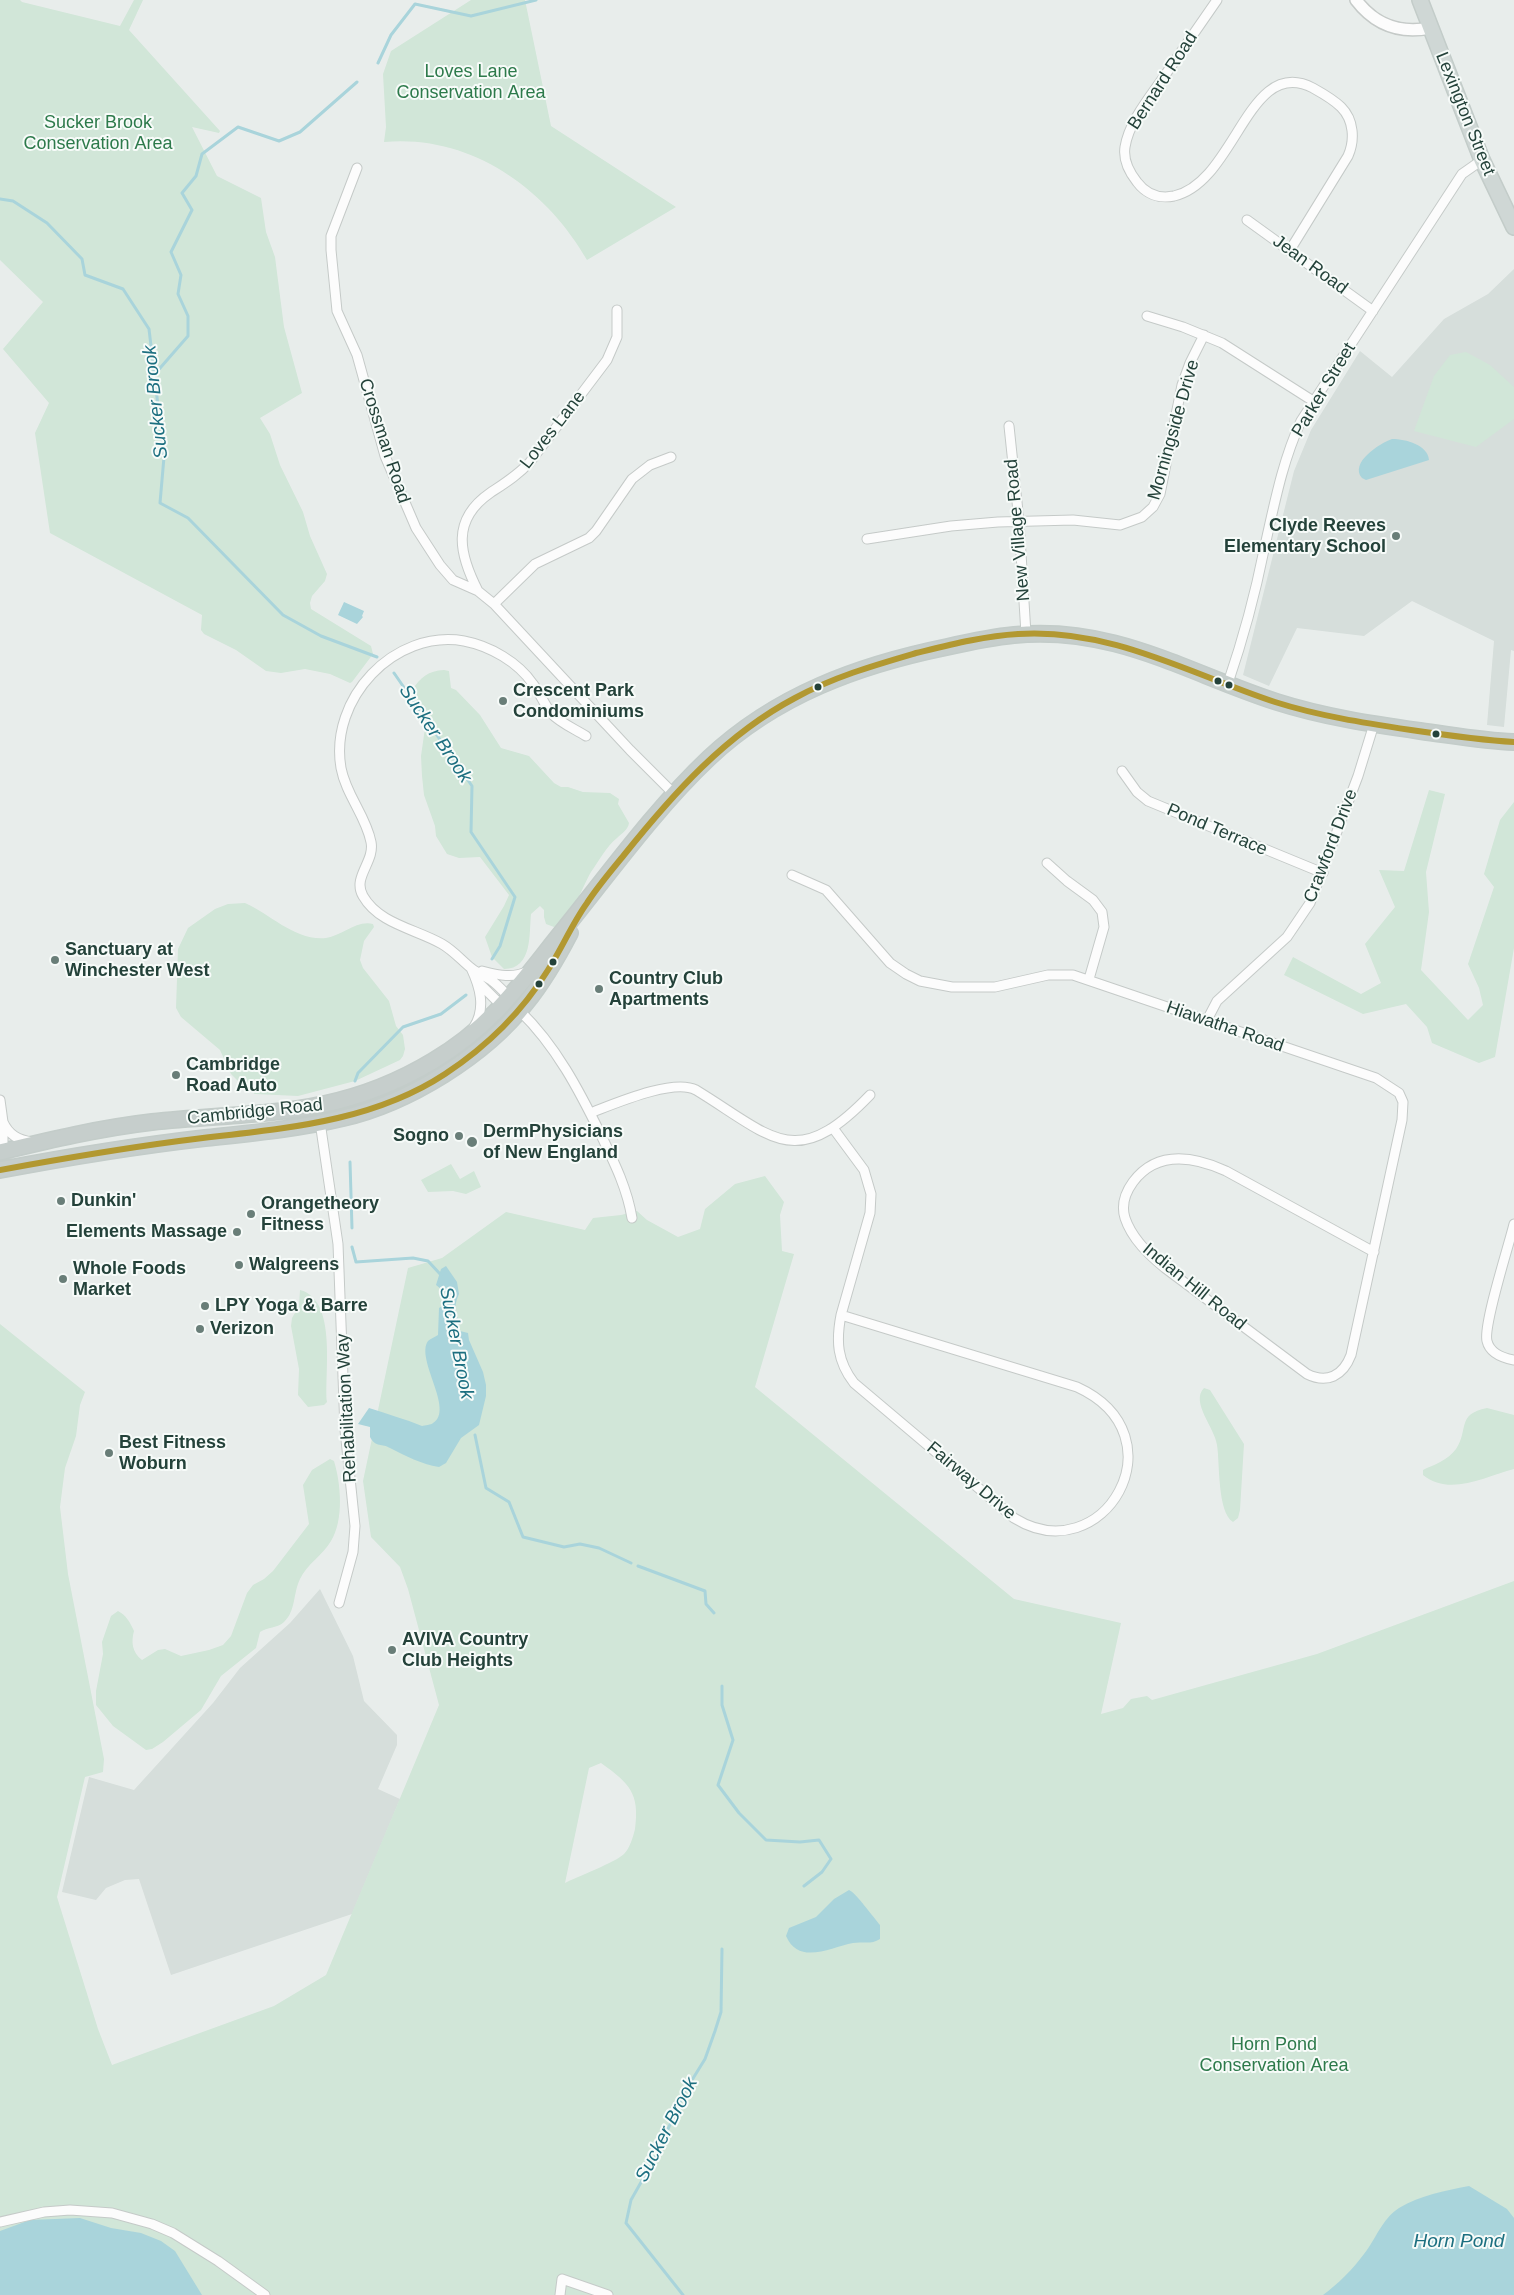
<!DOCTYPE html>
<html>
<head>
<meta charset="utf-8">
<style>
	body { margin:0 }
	canvas { display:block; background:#e8edeb }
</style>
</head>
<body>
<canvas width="1514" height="2295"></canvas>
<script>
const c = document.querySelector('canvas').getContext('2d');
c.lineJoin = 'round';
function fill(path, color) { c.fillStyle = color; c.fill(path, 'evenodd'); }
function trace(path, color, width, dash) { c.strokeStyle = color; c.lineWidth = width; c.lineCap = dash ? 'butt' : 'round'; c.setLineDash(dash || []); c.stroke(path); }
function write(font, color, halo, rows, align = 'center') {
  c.font = font + ' Arial,sans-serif'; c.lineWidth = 4; c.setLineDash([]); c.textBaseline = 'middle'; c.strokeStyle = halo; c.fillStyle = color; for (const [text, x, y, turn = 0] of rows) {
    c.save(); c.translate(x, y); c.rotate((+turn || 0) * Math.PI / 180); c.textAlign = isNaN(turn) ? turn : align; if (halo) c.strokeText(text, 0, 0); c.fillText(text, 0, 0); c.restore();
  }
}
fill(new Path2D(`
	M1514 269V651L1511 650 1504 727 1487 725 1494 641 1412 601 1364 636 1297 628 1269 686 1243 675 1294 471 1311 430 1360 351 1392 377 1444 319 1488 294Z
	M320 1589 353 1656 364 1701 397 1735V1745L378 1789 400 1799 352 1914 171 1975 139 1879 125 1880 106 1888 96 1900 62 1892 89 1777 134 1790 213 1703 240 1668 290 1623Z`), '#d6dedb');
fill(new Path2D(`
	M0 0H20L22 2 120 26 134 0H143L129 30 220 131 219 133 192 127 217 176 261 198 266 232 275 257 284 327 302 393 260 418 270 434 280 465 303 512 310 536 327 574 325 581 312 596 310 603 311 609 371 646 373 654 352 682 350 683 330 674 305 669 281 673 266 671 236 650 204 634 201 630 202 615 50 533 35 433 49 403 3 349 43 302 0 260Z
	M471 0H525L551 126 676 207 587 260C546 188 470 134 384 142L386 127 383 74 391 51Z
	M1466 352 1490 365 1514 387V419L1476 447 1414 431 1434 376 1450 355Z
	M444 670 449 671 451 688 456 690 480 715 501 748 529 756 554 783 561 787H568L583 792 610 793 619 799 618 804 629 823C628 830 622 833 617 838 606 847 599 861 591 872 582 887 571 922 554 927L546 924 544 917V910L540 906 531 914C529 933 533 969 504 969L492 957 485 937 504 906 509 895 480 857 459 858 447 854 436 836 435 826 424 795 422 776 421 756 426 721 415 702 412 690C421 677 428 671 444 670Z
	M1429 790 1445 794 1426 872 1429 912 1421 970 1468 1020 1483 1005 1479 988 1468 964 1494 887 1484 874 1500 820 1514 802V948L1495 1057 1479 1063 1432 1043 1427 1027 1406 1004 1363 1014 1284 975 1293 957 1361 994 1381 983 1365 944 1395 907 1379 870 1404 871Z
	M245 903C272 915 295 941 326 938 342 936 356 920 373 924L374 927 364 941 360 960 363 968 389 1001 396 1026 403 1035 405 1049 403 1056 400 1060 355 1081 298 1096 255 1094 246 1089 231 1074 220 1050 181 1017 176 1008 178 949 188 928 215 909 228 904Z
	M451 1164 460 1179 474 1171 481 1187 466 1194 453 1191 428 1192 421 1180Z
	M765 1176 784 1202 780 1215 782 1251 794 1254 755 1387 1014 1599 1121 1623 1101 1714 1123 1708 1131 1699 1147 1696 1152 1700 1317 1654 1514 1581V2295H0V1324L85 1392 80 1405 76 1436 65 1468 60 1507 68 1574 104 1759 103 1772 85 1777 57 1897 98 2029 112 2065 274 2006 326 1975 439 1705 408 1589 400 1567 371 1537 363 1481 408 1268 442 1258 506 1212 585 1230 593 1218 621 1215 637 1211 647 1220 678 1237 700 1229 705 1209 735 1184ZM601 1763C629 1783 640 1793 635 1829 633 1837 630 1848 624 1854 616 1862 577 1877 565 1883L589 1768Z
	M300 1290C338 1300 324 1374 327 1402L324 1405 308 1407 298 1395 299 1369 291 1326 292 1318 299 1306Z
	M1204 1388 1210 1390 1244 1444 1240 1510 1238 1518 1233 1522C1217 1512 1220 1463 1217 1445 1215 1428 1190 1402 1204 1388Z
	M1487 1408 1514 1415V1469C1486 1476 1450 1497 1423 1475V1470C1435 1464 1447 1461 1456 1449 1469 1430 1456 1414 1487 1408Z
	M330 1459 334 1461C341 1484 344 1520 331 1541 323 1555 307 1564 300 1579 293 1593 296 1611 284 1622 278 1628 267 1627 260 1632L256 1648 221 1676 201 1710 163 1742 152 1749 146 1750 113 1726 96 1705V1691L103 1654 102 1642 111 1616 118 1611C126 1615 130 1622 134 1631 131 1642 132 1652 142 1660L158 1650 165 1649 181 1656 209 1650 223 1645 231 1636 247 1593 253 1585 264 1579 273 1571 309 1524 303 1485 312 1470Z`), '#d1e6d8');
fill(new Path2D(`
	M1392 439C1406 439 1428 445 1429 460L1366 480 1362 478C1349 463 1380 443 1392 439Z
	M344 602 364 611 362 616 363 617 357 624 338 615Z
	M446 1266 457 1282 459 1294C451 1312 459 1314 460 1331L468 1333 469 1340 483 1372 486 1385V1396L479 1425 461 1438 446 1463 439 1467C421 1464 406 1456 390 1448 382 1443 376 1448 370 1437V1427L358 1424 369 1408C387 1414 405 1419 422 1426 425 1425 431 1425 433 1423 455 1410 415 1359 428 1341 430 1339 435 1337 438 1335L439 1308 446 1304C449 1293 443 1291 436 1285L441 1269Z
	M849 1890C855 1892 874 1918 880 1925V1939C871 1945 862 1941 853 1943 831 1947 799 1966 786 1936L789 1928 816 1917 834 1899Z
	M1469 2186 1507 2209 1514 2218V2295H1323C1338 2284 1353 2269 1364 2254 1376 2239 1382 2219 1399 2208 1421 2195 1444 2191 1469 2186Z
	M80 2218 111 2228 141 2233 161 2241 175 2251 202 2295H0V2231L30 2220Z`), '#a9d4db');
trace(new Path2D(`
	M378 63 391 35 415 4 471 16 536 0
	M0 199 13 201 47 223 82 259 85 275 123 289 149 329 164 457 160 503 188 518 283 615 321 636 377 657
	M154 375 188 336V316L178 294 181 275 171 252 192 210 182 193 196 176 202 154 238 127 279 141 300 132 357 82
	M394 673 472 786 471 832 515 897 500 946 492 959
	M355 1081 358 1073 403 1027 441 1014 466 995
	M350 1162 352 1228
	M352 1247 356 1262 413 1258 428 1261 441 1275
	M475 1435 486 1488 509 1502 523 1537 564 1547 580 1544 599 1548 631 1563
	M638 1566 705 1591 706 1604 714 1613
	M722 1686V1705L733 1740 718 1785 739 1813 766 1840 800 1842 819 1840 831 1859 822 1872 804 1886
	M683 2295 626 2223 631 2200 657 2154 684 2093 705 2059 715 2031 721 2012 722 1949`), '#a9d4db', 3);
const minor = new Path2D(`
	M1217 0C1199 26 1181 52 1163 78 1149 98 1129 122 1125 147 1123 160 1129 172 1137 182 1146 194 1159 199 1174 196 1236 182 1248 54 1313 88 1322 93 1333 99 1341 107 1354 120 1355 140 1348 156L1290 250
	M357 168 331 236V250L337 311 357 355 385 456 416 528 440 565 453 580 478 591 494 604 630 750 674 794
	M1247 220 1373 311
	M1147 316 1183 327 1222 343 1313 401
	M1009 426 1019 521 1026 634
	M867 539 951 526 998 522 1073 520 1120 525 1142 517 1153 507 1160 494 1182 385 1190 363 1204 335
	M478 591C459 554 451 520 490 493 505 483 518 475 530 462L607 360 617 337V310
	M494 604 535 564 589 538 596 531 632 479 650 465 671 457
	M1228 683C1243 639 1255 595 1264 550 1274 506 1282 462 1301 421L1462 174 1482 160
	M1122 771 1137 792 1148 801 1323 873
	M1047 863 1067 881 1093 900 1102 912 1104 927 1089 979
	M792 875 826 890 890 963 906 974 920 981 952 987H995L1048 975H1073L1376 1078 1399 1093 1403 1102 1402 1120 1351 1355C1343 1376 1327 1384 1307 1374L1165 1268C1149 1255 1132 1239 1125 1218 1121 1205 1125 1193 1133 1182 1157 1150 1193 1156 1226 1171L1374 1252
	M471 968C480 987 486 1008 474 1027
	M482 971C498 975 513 979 528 971
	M478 982 503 1007
	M510 998C504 992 498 985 491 980 485 976 477 973 471 968 461 960 454 951 442 944 416 929 379 924 363 896 352 877 375 862 371 842 366 816 346 795 341 768 329 699 394 629 464 641 490 646 518 662 533 684 540 693 544 704 551 713 560 723 575 729 586 736
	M520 1011C556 1046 579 1090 601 1135 614 1162 627 1188 632 1218
	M1207 1020 1217 1001 1287 937 1310 903 1358 776 1374 724
	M0 1100 3 1122V1152
	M590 1113C614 1104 673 1078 696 1090 773 1137 795 1173 870 1095
	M3 1122C9 1135 18 1140 32 1142
	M320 1122 338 1244 345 1430 355 1526 353 1552 339 1603
	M833 1128 864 1170 871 1194 870 1213 841 1315 1077 1387C1184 1436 1103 1573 1014 1518L854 1383C837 1361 836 1341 841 1315
	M1514 1224C1509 1245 1483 1325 1487 1341 1490 1354 1503 1358 1514 1360
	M0 2222 44 2212 70 2210 112 2213 152 2224 173 2233 218 2261 265 2295
	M560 2295 562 2279 608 2295`);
const tertiary = new Path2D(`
	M1356 0C1375 25 1399 34 1430 28`);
const primary = new Path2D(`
	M1420 0 1482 160 1514 227`);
const trunk = new Path2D(`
	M0 1152C50 1140 100 1128 152 1122 257 1111 337 1119 433 1061 495 1024 521 982 565 928 610 872 657 807 709 758 776 695 859 665 947 647 969 642 992 637 1014 635 1114 625 1187 673 1277 702 1324 717 1372 724 1420 731 1451 735 1483 741 1514 742
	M0 1170C68 1157 136 1146 205 1138 252 1133 297 1129 343 1118 408 1103 485 1056 526 1003 543 982 557 958 570 933`);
trace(minor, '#c5cac8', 11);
trace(tertiary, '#c5cac8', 14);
trace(primary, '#c3ccc9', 18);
trace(trunk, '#c3ccc9', 18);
trace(minor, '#fcfcfc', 9);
trace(tertiary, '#fcfcfc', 11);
trace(primary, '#cfd7d5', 15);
trace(trunk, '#c6cecc', 15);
trace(new Path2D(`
	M0 1170C60 1159 119 1149 179 1141 271 1129 366 1126 445 1074 486 1047 522 1012 548 970 562 948 572 924 587 903 598 886 611 871 624 855 673 794 725 735 795 698 833 677 875 665 916 653 949 645 984 636 1018 634 1112 628 1190 674 1275 702 1319 716 1365 723 1411 730 1445 735 1479 740 1514 742`), '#b29831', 6);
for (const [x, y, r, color] of [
	[1396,536,5,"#697e78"],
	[1218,681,4.5,"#24423a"],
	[1229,685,4.5,"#24423a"],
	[818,687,4.5,"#24423a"],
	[503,701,5,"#697e78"],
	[1436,734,4.5,"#24423a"],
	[55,960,5,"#697e78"],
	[553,962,4.5,"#24423a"],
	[539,984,4.5,"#24423a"],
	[599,989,5,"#697e78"],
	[176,1075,5,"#697e78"],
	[459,1136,5,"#697e78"],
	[472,1142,6,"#697e78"],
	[61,1201,5,"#697e78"],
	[251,1214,5,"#697e78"],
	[237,1232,5,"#697e78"],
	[239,1265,5,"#697e78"],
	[63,1279,5,"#697e78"],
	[205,1306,5,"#697e78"],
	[200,1329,5,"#697e78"],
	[109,1453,5,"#697e78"],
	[392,1650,5,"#697e78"]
]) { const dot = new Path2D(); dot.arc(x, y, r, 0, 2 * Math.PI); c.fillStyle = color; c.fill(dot); trace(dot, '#f7fbf9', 2); }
write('18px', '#2d7a4b', '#f7fbf9', [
	["Loves Lane",471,72],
	["Conservation Area",471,93],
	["Sucker Brook",98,123],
	["Conservation Area",98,144],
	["Horn Pond",1274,2045],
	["Conservation Area",1274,2066]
]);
write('18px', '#24423a', '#f7fbf9', [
	["Bernard Road",1163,81,-57],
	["Lexington Street",1465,114,68],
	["Jean Road",1310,265,36],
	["Parker Street",1324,390,-59],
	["Loves Lane",553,430,-52],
	["Morningside Drive",1174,430,-74],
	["Crossman Road",384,441,72],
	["New Village Road",1018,530,-95],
	["Pond Terrace",1217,830,23],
	["Crawford Drive",1331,846,-69],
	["Hiawatha Road",1225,1027,19],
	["Cambridge Road",255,1112,-6],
	["Indian Hill Road",1194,1287,39],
	["Rehabilitation Way",347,1408,-93],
	["Fairway Drive",971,1481,40]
]);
write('bold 18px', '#24423a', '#f7fbf9', [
	["Clyde Reeves",1386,526,"right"],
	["Elementary School",1386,547,"right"],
	["Crescent Park",513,691],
	["Condominiums",513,712],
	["Sanctuary at",65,950],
	["Winchester West",65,971],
	["Country Club",609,979],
	["Apartments",609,1000],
	["Cambridge",186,1065],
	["Road Auto",186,1086],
	["DermPhysicians",483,1132],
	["of New England",483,1153],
	["Sogno",449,1136,"right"],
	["Dunkin'",71,1201],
	["Orangetheory",261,1204],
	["Fitness",261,1225],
	["Elements Massage",227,1232,"right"],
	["Walgreens",249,1265],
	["Whole Foods",73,1269],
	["Market",73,1290],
	["LPY Yoga & Barre",215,1306],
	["Verizon",210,1329],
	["Best Fitness",119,1443],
	["Woburn",119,1464],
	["AVIVA Country",402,1640],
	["Club Heights",402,1661]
], 'left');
write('italic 19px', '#1c6f80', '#f7fbf9', [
	["Sucker Brook",156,402,-96],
	["Sucker Brook",435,734,56],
	["Sucker Brook",456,1343,79],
	["Sucker Brook",667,2130,-63],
	["Horn Pond",1459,2242]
]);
</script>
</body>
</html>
